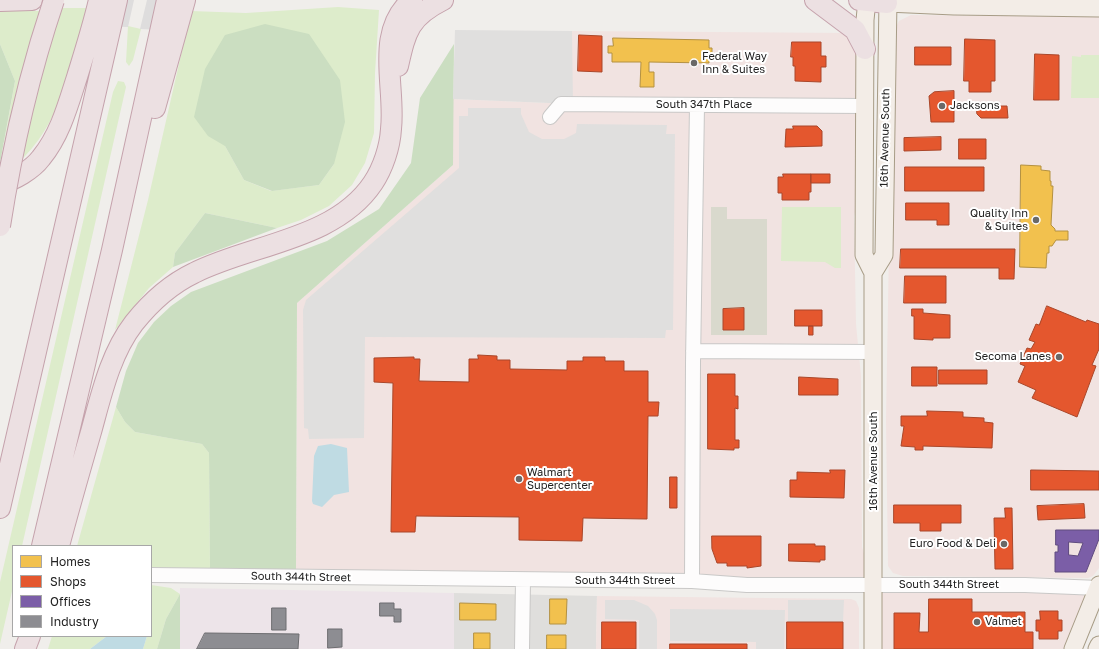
<!DOCTYPE html>
<html>
<head>
<meta charset="utf-8">
<style>
	body { margin:0 }
	#map { position:relative; width:1099px; height:649px; overflow:hidden; background:#f0eeeb; font-family:"Golos Text",sans-serif }
	canvas { display:block }
	.legend { position:absolute; left:12px; top:545px; width:140px; height:92px; box-sizing:border-box; background:#fff; border:1px solid #a7a7a7; margin:0; padding:5px 7px; list-style:none; font-size:12px; color:#222 }
	.legend li { display:flex; align-items:center; gap:8px; height:20px }
	.legend b { width:20px; border:1px solid #a7a7a7 }
</style>
</head>
<body>
<div id="map">
<canvas width="1099" height="649"></canvas>
<ul class="legend">
<li><b style="height:11px;background:#f2c14e"></b>Homes</li>
<li><b style="height:11px;background:#e4572e"></b>Shops</li>
<li><b style="height:11px;background:#7b5ea7"></b>Offices</li>
<li><b style="height:11px;background:#8d8d92"></b>Industry</li>
</ul>
</div>
<script>
const c = document.querySelector('canvas').getContext('2d');
c.lineJoin = 'round';
function fill(path, color) { c.fillStyle = color; c.fill(path, 'evenodd'); }
function trace(path, color, width, dash) { c.strokeStyle = color; c.lineWidth = width; c.lineCap = dash ? 'butt' : 'round'; c.setLineDash(dash || []); c.stroke(path); }
function write(font, color, halo, rows, align = 'center') {
  c.font = font + ' "Golos Text",sans-serif'; c.lineWidth = 4; c.setLineDash([]); c.textBaseline = 'middle'; c.strokeStyle = halo; c.fillStyle = color; for (const [text, x, y, turn = 0] of rows) {
    c.save(); c.translate(x, y); c.rotate((+turn || 0) * Math.PI / 180); c.textAlign = isNaN(turn) ? turn : align; if (halo) c.strokeText(text, 0, 0); c.fillText(text, 0, 0); c.restore();
  }
}
fill(new Path2D(`
	M454 593 597 596 596 649H454Z`), '#dfdedc');
fill(new Path2D(`
	M911 15 1099 17V568L1093 576 1088 578 903 576 893 573 888 566 886 420 891 131 895 113 896 27 899 21Z
	M572 31 851 33 858 45 860 194 854 216 856 324 861 376 862 547 873 584 1098 588 1080 649H873V585L296 576 297 303 453 165V99L572 104Z
	M597 596 851 599 856 601 859 608V649H596Z`), '#f1e3e1');
fill(new Path2D(`
	M180 588 454 593V649H180Z`), '#ede4e9');
fill(new Path2D(`
	M711 207H727V219H767V335H711Z`), '#d9d9cd');
fill(new Path2D(`
	M338 7 379 10 375 73 374 133 365 163 352 185 329 206 301 220 277 228 205 213 175 253 173 267 149 288 115 330 148 200 191 11 246 13ZM225 146 334 164 319 185 271 191 244 180Z
	M57 8H88C71 65 62 124 16 165Z
	M0 11H42L5 152 0 166 15 81 0 44Z
	M128 26 141 29 133 60 129 66 126 62Z
	M1081 55H1099V98H1071L1072 56 1081 57Z
	M118 81 124 82 126 87 22 546H13V587L0 644V582L113 92Z
	M782 207H841V268H835L825 262 781 261Z
	M116 407 125 422 135 432 202 444 209 453 210 570 151 569V546H77Z
	M151 585 171 588 180 594 166 619 157 649H143L147 636H151Z
	M52 636H107L90 649H48Z`), '#ddeccb');
fill(new Path2D(`
	M265 24 309 34 340 80 345 122 334 164 319 185 272 191 244 180 225 146 208 136 194 117 205 69 225 35Z
	M0 44 15 81 0 163Z
	M454 44 453 165 297 303 296 570H210L209 453 202 444 135 432 125 422 116 407 126 371 138 343 154 322 171 306 191 292 327 241 379 209 411 163 420 98Z
	M205 213 277 228 173 267 175 253Z
	M180 594V649H157L166 619Z`), '#cbdec1');
fill(new Path2D(`
	M455 30 572 31 573 104 453 99Z
	M468 108H521V114L529 132 542 139H564L576 133 577 124 667 125 666 134H675L673 330H666L665 338 365 337 364 438 309 439 308 429 304 428 303 310 306 300 459 168V116H468Z
	M605 600H634L648 606 655 614 657 620V649H639V620L605 619Z
	M788 600H844L843 622H788Z
	M670 609 785 610 784 649H756V642L670 641Z`), '#e0dfde');
fill(new Path2D(`
	M331 444 347 448 349 492 334 495 322 507 313 504 312 501 314 456 318 446Z
	M107 636H147L143 649H90Z`), '#bfdbe3');
fill(new Path2D(`
	M89 0H134L128 27 84 26Z
	M147 0H192L184 31 140 29Z`), '#dedddd');
const homes = new Path2D(`
	M613 38 709 40V48H712V54H709V63L649 62V72H654V87H640L641 62H612V53H608V46H613Z
	M1021 165 1041 166V170L1050 171V181H1051V186H1053L1051 225 1055 229V231H1068V240H1056L1052 246H1049V253H1047L1046 268 1020 267Z
	M550 599H567L566 624H550Z
	M460 603 496 604V620H460Z
	M474 633H490V649H474Z
	M547 635H566V649H547Z`);
fill(homes, '#f2c14e');
trace(homes, '#b49141', 1);
const shops = new Path2D(`
	M579 35 602 36V72L578 71Z
	M965 39 995 40V81H991V92H969V81H964Z
	M792 42H821V56H826V67H821V82L795 81V66H793V57H791Z
	M915 47H951V65H915Z
	M1035 54 1059 55V100H1034Z
	M954 91V122H931L929 96 934 92Z
	M977 106H1007L1008 118H981L977 114Z
	M793 126H817L822 131V146L785 147 786 129H793Z
	M941 137V150L904 151V138Z
	M959 139H986V159H959Z
	M905 167H984V191H905Z
	M783 174H811V192H809V200H782V193H778V177H783Z
	M811 174H830V183H811Z
	M906 203H949V225H937V220H906Z
	M901 249H1015L1014 279H999V268H900Z
	M905 276H946V303H904Z
	M1047 306 1086 322 1087 320 1099 324V349L1092 365 1096 366 1077 417 1032 398 1036 390 1018 382 1025 366 1020 364 1027 348 1031 349 1035 342 1029 340 1036 324 1039 325Z
	M744 308V330H723V309Z
	M912 309H923V313L950 315V338H933V340L914 339V316H912Z
	M795 310H822V326H795Z
	M809 326H813V335H809Z
	M478 355 497 356V360H510V369L567 370V361H583V357H605V361H624V371H648V402H659L658 416H648L647 519 583 518 582 541 519 540V517L416 516 415 532H391L393 383 374 382V358L414 357V359H420L419 381 469 382V359H478Z
	M912 367H937V386H912Z
	M939 370H987V384H939Z
	M708 374H735V396H738V409L735 408V440H739V448H734V450L708 449Z
	M799 377 838 379V395H799Z
	M927 411 963 412V417L984 418V422L993 423 992 448 923 446V450H915V447L901 446 904 426H901V416H927Z
	M830 470H845L844 498 790 497V480H797V472L830 473Z
	M1031 470 1099 471V490H1031Z
	M670 477H677V508H670Z
	M1084 504 1085 518 1038 520 1037 506Z
	M894 505H961V523H941V531H920V523H894Z
	M1005 508H1012L1013 569H995L994 518H1005Z
	M712 536H761V566L747 568V566H727V563H717L712 549Z
	M789 544H815V546H825V560H820V562L789 561Z
	M929 599H972V612H1025V632H1033V649H894V613H920L919 632H928Z
	M1040 611H1058V620H1062V631H1058V639H1039V631H1036V620H1040Z
	M602 622H636V649H602Z
	M787 622H843V649H787Z
	M670 644H747V649H670Z`);
fill(shops, '#e4572e');
trace(shops, '#aa472a', 1);
const offices = new Path2D(`
	M1056 530H1099V539L1086 572H1055V552H1058V545H1056ZM1069 542 1083 543 1078 556 1069 555Z`);
fill(offices, '#7b5ea7');
trace(offices, '#604c7f', 1);
const industry = new Path2D(`
	M380 603H394V609H401V622H394V616H380Z
	M272 608H286V630H272Z
	M328 629H342V647L328 648Z
	M205 633 299 634 298 649H197Z`);
fill(industry, '#8d8d92');
trace(industry, '#6d6d70', 1);
const minor = new Path2D(`
	M550 117 561 104 865 106
	M693 351 873 352
	M151 575 692 581 747 585H1025L1099 588
	M692 581 693 363 697 106
	M522 649 523 580`);
const major = new Path2D(`
	M867 0 865 20 864 255 873 273V649
	M887 3 954 6 1099 8
	M873 273 884 255 888 0
	M1073 649 1099 585
	M1097 649 1099 645`);
const highway = new Path2D(`
	M815 0 855 30 865 49
	M859 0 887 3
	M0 1 32 0
	M398 66C406 31 409 17 443 0
	M155 108 185 0
	M0 184C14 180 32 170 41 158 60 135 68 105 77 77 85 51 93 26 99 0
	M0 508 117 0
	M42 546 112 250 167 0
	M59 546C69 508 80 470 91 432 101 396 110 354 134 323 150 303 171 284 194 273 251 244 335 240 373 183 383 168 390 147 391 129 396 87 374 32 412 0
	M25 649 30 636`);
trace(minor, '#c9c8c7', 16);
trace(major, '#a79c86', 19);
trace(highway, '#c5a2ac', 22);
trace(minor, '#fdfcfc', 14);
trace(major, '#f3ede7', 17);
trace(highway, '#ece0e2', 20);
const highwayBridge = new Path2D(`
	M0 226C12 149 29 74 54 0`);
trace(highwayBridge, '#c5a2ac', 22, []);
trace(highwayBridge, '#ece0e2', 20);
for (const [x, y, r, color] of [
	[694,63,4,"#6a6968"],
	[942,106,4,"#6a6968"],
	[1036,220,4,"#6a6968"],
	[1059,357,4,"#6a6968"],
	[519,479,4,"#6a6968"],
	[1004,544,4,"#6a6968"],
	[977,622,4,"#6a6968"]
]) { const dot = new Path2D(); dot.arc(x, y, r, 0, 2 * Math.PI); c.fillStyle = color; c.fill(dot); trace(dot, '#fff', 1.5); }
write('11px', '#222', '#fff', [
	["Federal Way",702,57],
	["Inn & Suites",702,70],
	["Jacksons",950,106],
	["Quality Inn",1028,214,"right"],
	["& Suites",1028,227,"right"],
	["Secoma Lanes",1051,357,"right"],
	["Walmart",527,473],
	["Supercenter",527,486],
	["Euro Food & Deli",996,544,"right"],
	["Valmet",985,622]
], 'left');
write('11px', '#222', '#fff', [
	["South 347th Place",704,105],
	["16th Avenue South",885,138,-89],
	["16th Avenue South",874,461,-90],
	["South 344th Street",301,577,1],
	["South 344th Street",625,581],
	["South 344th Street",949,585]
]);
</script>
</body>
</html>
